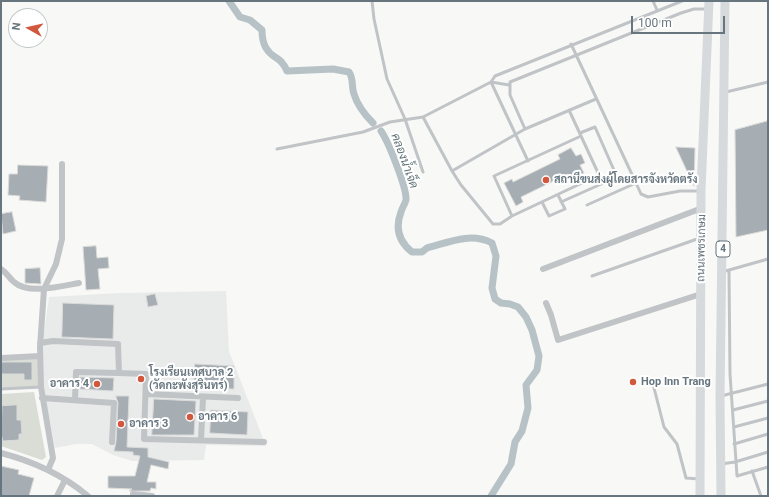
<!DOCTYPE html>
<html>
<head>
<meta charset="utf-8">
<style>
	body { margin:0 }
	#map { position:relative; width:769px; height:497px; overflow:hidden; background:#f8f8f6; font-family:Roboto,sans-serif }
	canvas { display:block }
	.frame { position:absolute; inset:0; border:2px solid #66757e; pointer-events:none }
	.north { position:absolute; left:8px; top:8px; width:40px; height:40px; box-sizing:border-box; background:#fff; border:1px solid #c2c8cb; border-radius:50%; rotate:278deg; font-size:11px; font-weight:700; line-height:16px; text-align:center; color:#66757e }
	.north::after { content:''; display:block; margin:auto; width:14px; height:18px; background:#d2583d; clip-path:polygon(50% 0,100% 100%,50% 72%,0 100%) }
	.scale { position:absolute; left:631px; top:16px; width:94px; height:18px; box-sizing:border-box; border:2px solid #66757e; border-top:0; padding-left:5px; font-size:12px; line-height:14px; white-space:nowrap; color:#66757e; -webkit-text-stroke:3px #fff; paint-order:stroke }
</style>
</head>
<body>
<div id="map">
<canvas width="769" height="497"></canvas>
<div class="frame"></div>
<div class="north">N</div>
<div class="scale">100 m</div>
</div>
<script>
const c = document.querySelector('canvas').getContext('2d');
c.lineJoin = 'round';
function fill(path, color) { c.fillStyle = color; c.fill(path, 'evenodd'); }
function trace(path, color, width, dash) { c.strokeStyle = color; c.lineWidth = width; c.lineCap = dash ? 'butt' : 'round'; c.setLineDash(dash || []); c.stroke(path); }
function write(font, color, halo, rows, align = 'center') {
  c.font = font + ' Roboto,Sarabun,sans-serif'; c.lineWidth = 4; c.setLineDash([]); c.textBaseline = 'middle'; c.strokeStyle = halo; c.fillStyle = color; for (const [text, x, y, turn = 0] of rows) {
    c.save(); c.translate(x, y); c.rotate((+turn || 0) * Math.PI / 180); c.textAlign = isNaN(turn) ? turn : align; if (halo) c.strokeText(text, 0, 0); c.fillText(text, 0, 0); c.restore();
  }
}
fill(new Path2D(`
	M226 291 229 351 266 446 206 445 204 460 132 461 113 455 92 444H76L55 448 43 387V340L49 297 120 293Z`), '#e9eaea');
fill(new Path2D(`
	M40 356 41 387 1 389V358Z
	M34 392 46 457 42 460 1 446V394Z`), '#d9ddd6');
trace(new Path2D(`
	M229 1 240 17 250 20 262 30C262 35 263 43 266 48 273 60 280 55 287 71L333 69 349 72C354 79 351 86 354 94 357 104 365 115 373 123
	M381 131C388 141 407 188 406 200 405 204 402 208 401 212 395 228 398 241 412 252H422L427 248C449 242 471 232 492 243L496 256 492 288 495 299 501 303 510 304 518 307 526 317 532 330 539 356 537 370 526 385 528 408 522 431 515 442 511 464 491 496`), '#b7c2c6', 7);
const building = new Path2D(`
	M768 121V230L736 237 735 130Z
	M676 147 695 148 694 186Z
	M571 148 576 156 581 154 585 163 580 165 584 173 570 179 568 174 521 197 523 202 516 206 504 183 512 179 513 182 560 159 558 155Z
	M18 165 48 166 46 202 19 200 20 196 8 195 9 174H17Z
	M12 212 16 231 3 234 1 214Z
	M96 246 97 258 108 257 109 268 98 269 100 289 86 290 83 247Z
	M40 268 41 284 25 283V269Z
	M155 294 158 305 148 307 146 296Z
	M63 303 114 305 113 339 62 337Z
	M1 362H32V380H24V374H1Z
	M195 364 234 366V389L194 388Z
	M80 377 114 378 113 391 80 389Z
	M116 396H129L127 447 148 448V457L169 462 168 469 151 465 147 482H156V489L151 488 150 491H129L132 489 108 488V476H135L140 456 133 455V452L114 451 116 442 118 403Z
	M154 399 196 401 194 435H152Z
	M17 405V420H21L22 434H19V440L3 441 1 434 2 406Z
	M211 410 248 412 247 435 210 433Z
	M1 466 19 470 18 474 34 478 29 496H1Z`);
fill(building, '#a6adb3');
trace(building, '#dadad9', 1);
trace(new Path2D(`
	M372 1 374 19 387 79 405 119 423 172
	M653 1 657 10
	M571 44 636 183
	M509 85 491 82 423 117 452 171 461 185 493 224H500L512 216
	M726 92 768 82
	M569 110 599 175 512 216 494 176 581 136
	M525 129 510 95V82L681 13 694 9H707
	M277 149 363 132 390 122 423 117
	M528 161 491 82 495 76 682 1
	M452 171 525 129 596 99
	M542 202 549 216 565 209 558 195
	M561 202 617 177 595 127 580 133
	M587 205 636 183 641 194 648 197 680 191H699
	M729 270 730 374 737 476 768 467
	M722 272 768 259
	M592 276 700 238
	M653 384 664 427 677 444 686 478 699 479
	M1 389 41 387
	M721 396 768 384
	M733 410 768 401
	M734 427 768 418
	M734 444 768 434
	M721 464 735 462 768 452
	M752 471 761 496`), '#c0c4c7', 3);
trace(new Path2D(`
	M1 269C7 273 9 278 14 282 28 295 62 286 79 283
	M543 269 702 208
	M546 303 551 315 558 340 701 294
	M40 343 53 341 118 344 119 373 146 374 144 439 264 442
	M1 358 40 356
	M146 394 238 398
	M42 398 114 403 112 442
	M75 400 76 372 119 373
	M201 440 203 397
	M1 453C32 461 64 476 88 496
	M48 470 53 458 41 387 40 347 44 289 56 264 62 239V164
	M57 496 65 480
	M133 496V494L152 496`), '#c0c4c7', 6);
trace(new Path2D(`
	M700 496 701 190 709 1
	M721 496 720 396 725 1`), '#d6dadd', 9);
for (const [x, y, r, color] of [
	[546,180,4,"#d2583d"],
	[141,379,4,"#d2583d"],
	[633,382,4,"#d2583d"],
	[97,384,4,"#d2583d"],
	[190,417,4,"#d2583d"],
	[121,424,4,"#d2583d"]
]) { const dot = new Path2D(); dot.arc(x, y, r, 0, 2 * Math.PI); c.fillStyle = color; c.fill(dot); trace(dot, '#fff', 1.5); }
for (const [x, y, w] of [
	[723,249,14]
]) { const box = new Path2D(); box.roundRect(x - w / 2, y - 8, w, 16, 3); c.fillStyle = '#fff'; c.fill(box); trace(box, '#66757e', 1); }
write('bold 10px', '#66757e', null, [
	["4",723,249]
]);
write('bold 11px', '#66757e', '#fff', [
	["สถานีขนส่งผู้โดยสารจังหวัดตรัง",554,180],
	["โรงเรียนเทศบาล 2",149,373],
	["(วัดกะพังสุรินทร์)",149,386],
	["Hop Inn Trang",641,382],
	["อาคาร 4",89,384,"right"],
	["อาคาร 6",198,417],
	["อาคาร 3",129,424]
], 'left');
write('11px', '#66757e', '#fff', [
	["ถนนเพชรเกษม",702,248,-89]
]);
write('italic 12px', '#617378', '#fff', [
	["คลองน้ำเจ็ด",404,161,70]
]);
</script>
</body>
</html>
